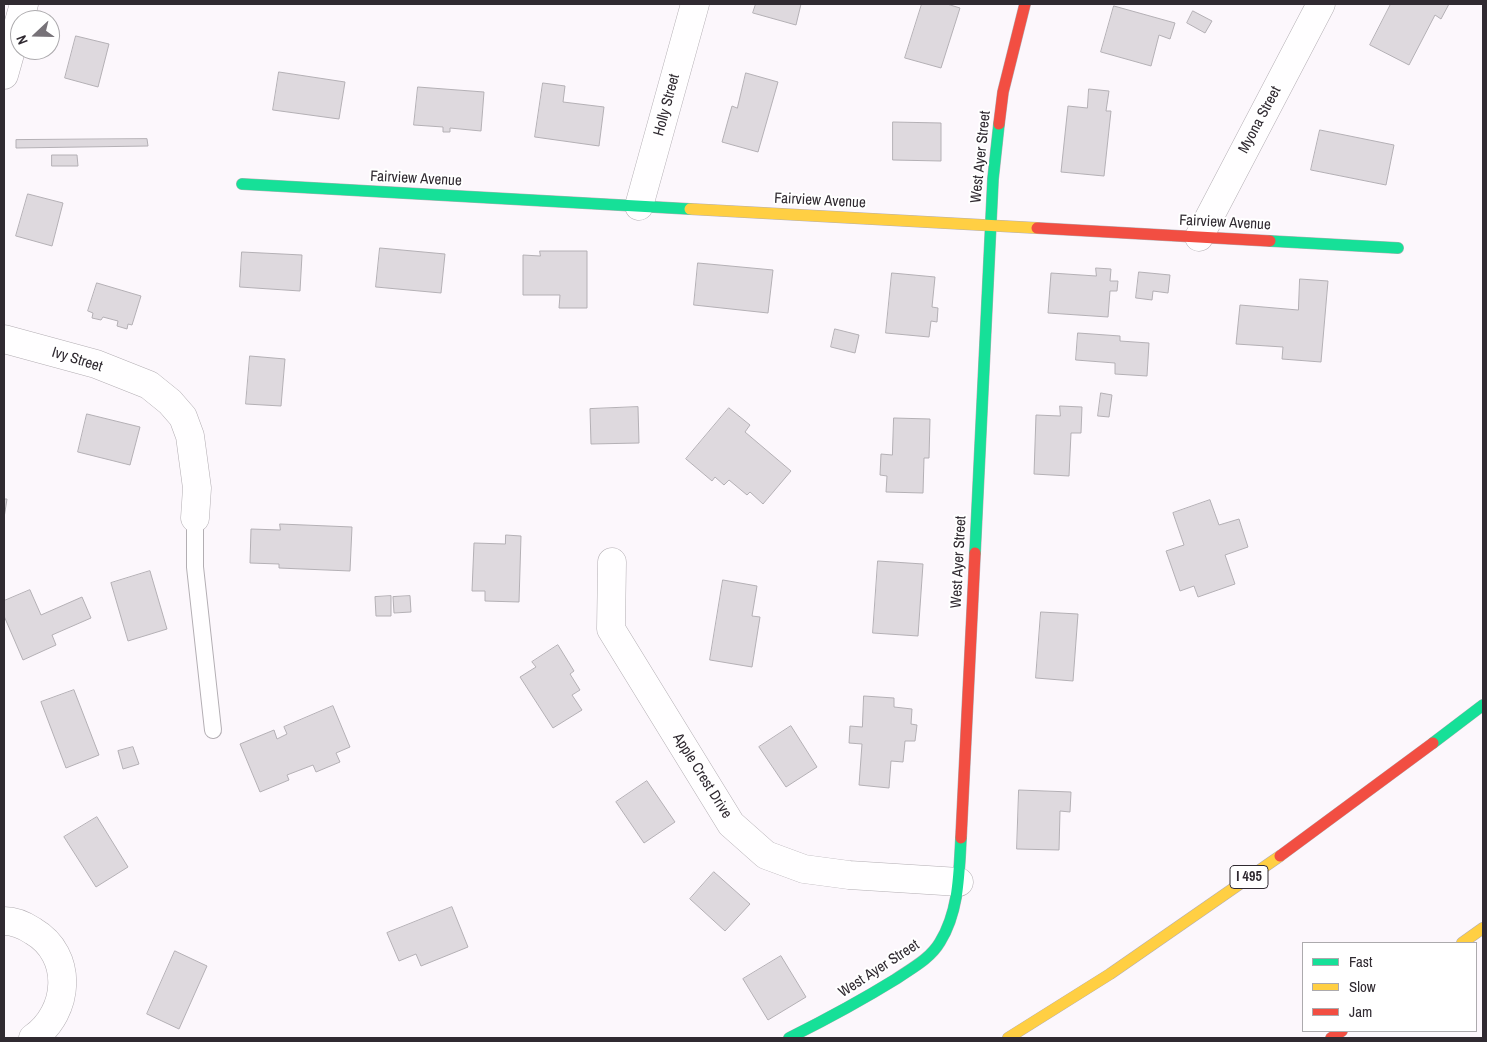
<!DOCTYPE html>
<html>
<head>
<meta charset="utf-8">
<style>
	body { margin:0 }
	#map { position:relative; width:1487px; height:1042px; overflow:hidden; background:#fcf7fc; font-family:"Archivo Narrow",sans-serif }
	canvas { display:block }
	.frame { position:absolute; inset:0; border:5px solid #302a31; pointer-events:none }
	.legend { position:absolute; left:1302px; top:942px; width:175px; height:90px; box-sizing:border-box; background:#fff; border:1px solid #acaaad; margin:0; padding:6px 9px; list-style:none; font-size:15px; color:#302a31 }
	.legend li { display:flex; align-items:center; gap:10px; height:25px }
	.legend b { width:25px; border:1px solid #acaaad }
	.north { position:absolute; left:10px; top:10px; width:50px; height:50px; box-sizing:border-box; background:#fff; border:1px solid #acaaad; border-radius:50%; rotate:249deg; font-size:14px; font-weight:700; line-height:20px; text-align:center; color:#302a31 }
	.north::after { content:''; display:block; margin:auto; width:18px; height:22px; background:#777278; clip-path:polygon(50% 0,100% 100%,50% 72%,0 100%) }
</style>
</head>
<body>
<div id="map">
<canvas width="1487" height="1042"></canvas>
<div class="frame"></div>
<ul class="legend">
<li><b style="height:6px;background:#16e098"></b>Fast</li>
<li><b style="height:6px;background:#ffcf43"></b>Slow</li>
<li><b style="height:6px;background:#f24e42"></b>Jam</li>
</ul>
<div class="north">N</div>
</div>
<script>
const c = document.querySelector('canvas').getContext('2d');
c.lineJoin = 'round';
function fill(path, color) { c.fillStyle = color; c.fill(path, 'evenodd'); }
function trace(path, color, width, dash) { c.strokeStyle = color; c.lineWidth = width; c.lineCap = dash ? 'butt' : 'round'; c.setLineDash(dash || []); c.stroke(path); }
function write(font, color, halo, rows, align = 'center') {
  c.font = font + ' "Archivo Narrow",sans-serif'; c.lineWidth = 4; c.setLineDash([]); c.textBaseline = 'middle'; c.strokeStyle = halo; c.fillStyle = color; for (const [text, x, y, turn = 0] of rows) {
    c.save(); c.translate(x, y); c.rotate((+turn || 0) * Math.PI / 180); c.textAlign = isNaN(turn) ? turn : align; if (halo) c.strokeText(text, 0, 0); c.fillText(text, 0, 0); c.restore();
  }
}
const building = new Path2D(`
	M756 4H801L796 25 753 13Z
	M922 4H947L960 8 941 68 905 58Z
	M1391 4H1449L1441 19 1435 15 1409 65 1370 45Z
	M1114 6 1175 23 1170 39 1159 35 1151 66 1101 52Z
	M1193 11 1212 21 1205 33 1187 23Z
	M76 36 109 44 98 87 65 78Z
	M279 72 345 82 339 119 273 110Z
	M746 73 778 82 758 152 722 142 732 106 737 108Z
	M543 83 565 86 563 102 604 107 599 146 535 137Z
	M418 87 484 92 481 131 450 128V132H443V127L414 125Z
	M1089 89 1109 91 1106 111H1111L1104 176 1061 172 1068 106 1087 108Z
	M893 122 941 123V161L893 160Z
	M1320 130 1394 145 1386 185 1311 170Z
	M147 139 148 146 16 148V140Z
	M52 155H77L78 166H52Z
	M28 194 63 203 52 246 16 236Z
	M380 248 445 254 441 293 376 287Z
	M540 251H587V308H559L560 295H523V255L540 256Z
	M242 252 302 255 300 291 240 287Z
	M698 263 773 270 768 313 694 305Z
	M1096 268 1111 269 1110 281H1118L1117 291H1110L1108 317 1048 313 1051 273 1096 276Z
	M1139 272 1170 275 1168 293 1153 291 1152 300 1136 298Z
	M892 273 935 277 932 307 938 308 937 322 931 321 929 337 886 333Z
	M1300 279 1328 281 1321 362 1282 359 1283 347 1236 344 1240 305 1298 310Z
	M97 283 141 296 132 325 128 324 127 329 117 326 118 321 103 317 101 320 92 318 93 313 88 311Z
	M835 329 859 335 855 353 831 347Z
	M1078 333 1120 336V341L1149 343 1147 376 1115 374V363L1076 360Z
	M250 356 285 359 281 406 246 404Z
	M1101 393 1112 395 1109 417 1098 416Z
	M1060 406 1082 407 1081 433H1071L1069 476 1034 474 1036 415 1060 416Z
	M638 407 639 443 591 444 590 409Z
	M729 408 750 425 745 432 791 471 763 504 750 492 747 495 729 480 724 485 715 477 712 481 686 459Z
	M87 414 140 427 130 465 78 452Z
	M894 418 930 419 929 458H924L923 493 886 492 887 476 880 475 881 454 892 455Z
	M4 499H7L4 518Z
	M1210 500 1219 525 1239 519 1248 547 1225 555 1235 584 1198 597 1194 586 1180 591 1166 551 1184 545 1173 513Z
	M280 524 352 527 350 571 279 568V564L250 563 251 529 280 530Z
	M506 535 521 536 519 602 485 601V591H472L474 543 505 544Z
	M878 561 923 564 918 636 873 633Z
	M150 571 167 629 128 641 111 583Z
	M723 580 757 586 752 616 760 617 752 667 710 660Z
	M30 590 41 615 82 597 91 618 52 635 56 645 23 660 4 616V601Z
	M391 596V616H376L375 597Z
	M410 596 411 612 394 613 393 597Z
	M1041 612 1078 614 1073 681 1036 678Z
	M558 645 574 671 570 674 580 690 572 695 582 710 553 728 520 677 536 667 532 662Z
	M74 690 99 755 66 768 41 702Z
	M864 696 894 698V707L912 709 911 724 917 725 915 741H905L903 762 891 761 889 788 859 785 862 744 849 743 850 726 862 727Z
	M333 706 350 747 336 753 340 762 316 772 313 765 287 775 289 780 260 792 240 744 274 730 277 739 287 734 284 727Z
	M791 726 817 767 786 787 759 747Z
	M133 747 139 764 123 769 118 751Z
	M647 781 675 822 644 843 616 802Z
	M1019 790 1071 792 1070 812 1060 811 1059 850 1017 849Z
	M97 817 128 867 96 887 64 837Z
	M714 872 750 904 725 931 690 899Z
	M452 907 468 947 421 966 416 954 399 961 387 933Z
	M175 951 207 966 179 1029 147 1014Z
	M781 956 806 997 768 1020 743 979Z`);
fill(building, '#ded9de');
trace(building, '#b4b0b5', 1);
const lane = new Path2D(`
	M195 518V567L213 730`);
const street = new Path2D(`
	M4 75 24 4
	M639 206 695 4
	M1199 237 1321 4
	M4 339 96 364 149 385 170 402 183 417 190 436 197 488 195 518
	M612 562 611 629 731 824 766 855 804 869 849 875 959 882
	M4 921C14 921 24 925 33 931 74 955 70 1012 33 1038`);
const fast = new Path2D(`
	M242 184 690 209
	M1270 241 1398 248
	M975 553 993 179 999 124
	M1433 743 1483 705
	M789 1038C825 1020 862 1000 896 979 912 968 930 959 940 942 959 911 959 874 961 838`);
const slow = new Path2D(`
	M690 209 1037 228
	M1462 943 1483 928
	M1008 1038 1110 974 1280 856`);
const jam = new Path2D(`
	M999 124 1003 92 1025 4
	M1037 228 1270 241
	M961 838 975 553
	M1280 856 1433 743
	M1331 1038 1342 1031`);
trace(lane, '#b3aeb3', 18);
trace(street, '#b3aeb3', 29);
trace(fast, '#b3aeb3', 12);
trace(slow, '#b3aeb3', 12);
trace(jam, '#b3aeb3', 12);
trace(lane, '#fffeff', 16);
trace(street, '#fffeff', 28);
trace(fast, '#16e098', 11);
trace(slow, '#ffcf43', 11);
trace(jam, '#f24e42', 11);
for (const [x, y, w] of [
	[1249,877,38]
]) { const box = new Path2D(); box.roundRect(x - w / 2, y - 11.5, w, 23, 4); c.fillStyle = '#fff'; c.fill(box); trace(box, '#302a31', 1); }
write('bold 14px', '#302a31', null, [
	["I 495",1249,877]
]);
write('15px', '#302a31', '#fff', [
	["Holly Street",667,105,-75],
	["Myona Street",1260,120,-62],
	["West Ayer Street",981,157,-84],
	["Fairview Avenue",416,179,3],
	["Fairview Avenue",820,201,3],
	["Fairview Avenue",1225,223,3],
	["Ivy Street",77,360,17],
	["West Ayer Street",959,562,-87],
	["Apple Crest Drive",702,776,58],
	["West Ayer Street",879,969,-33]
]);
</script>
</body>
</html>
